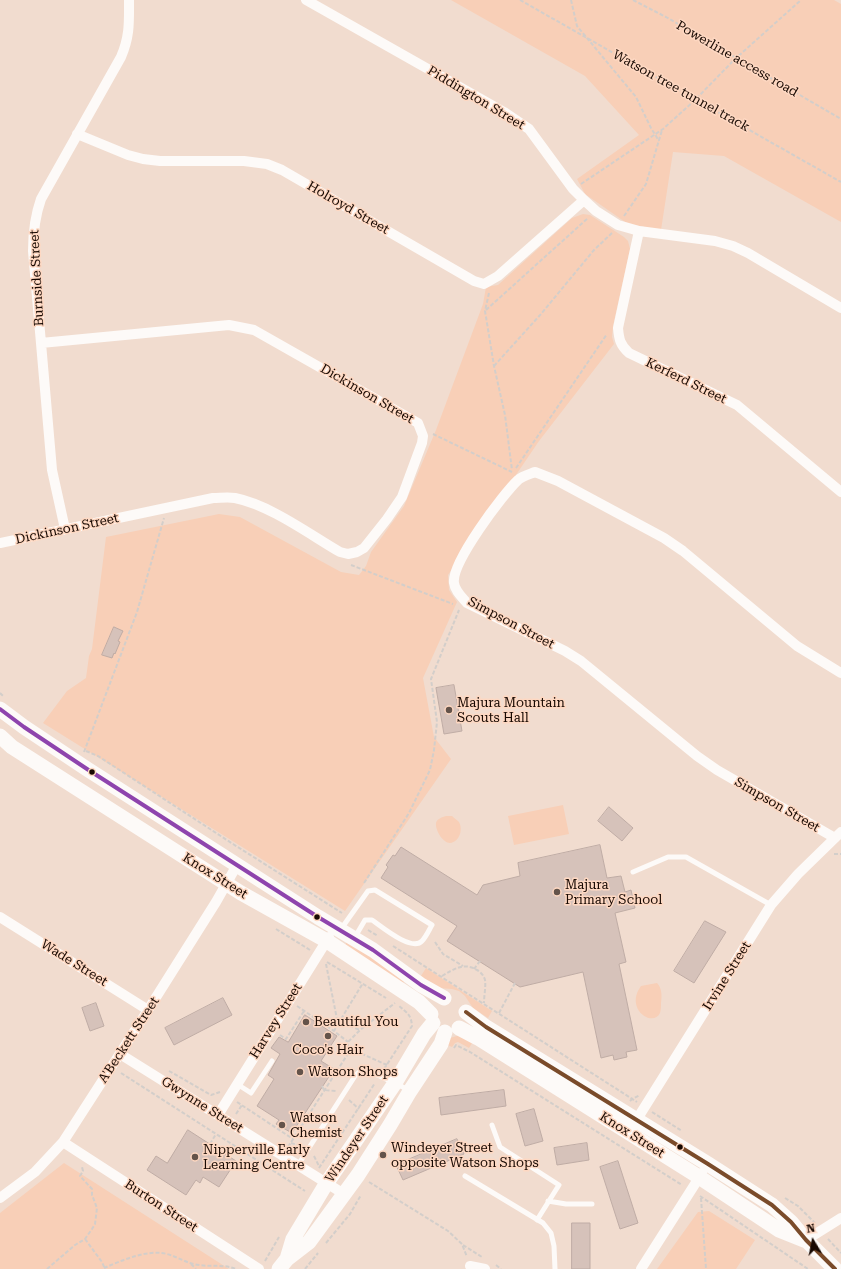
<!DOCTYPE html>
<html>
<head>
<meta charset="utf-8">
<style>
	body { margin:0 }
	#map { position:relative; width:841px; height:1269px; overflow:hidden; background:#f1dccf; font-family:"Roboto Serif",serif }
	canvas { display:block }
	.north { position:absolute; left:793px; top:1221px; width:40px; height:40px; -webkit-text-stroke:3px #fed8c2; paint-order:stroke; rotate:350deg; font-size:11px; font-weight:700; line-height:16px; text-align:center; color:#180902 }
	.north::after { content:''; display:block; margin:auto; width:14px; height:18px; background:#180902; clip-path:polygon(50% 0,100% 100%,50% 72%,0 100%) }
</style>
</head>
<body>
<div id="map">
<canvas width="841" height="1269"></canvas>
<div class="north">N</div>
</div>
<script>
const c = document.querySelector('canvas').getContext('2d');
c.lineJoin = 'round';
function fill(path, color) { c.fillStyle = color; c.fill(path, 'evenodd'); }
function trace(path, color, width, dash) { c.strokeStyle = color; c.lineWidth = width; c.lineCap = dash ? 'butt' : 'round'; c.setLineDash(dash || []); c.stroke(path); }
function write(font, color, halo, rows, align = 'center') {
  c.font = font + ' "Roboto Serif",serif'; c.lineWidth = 3; c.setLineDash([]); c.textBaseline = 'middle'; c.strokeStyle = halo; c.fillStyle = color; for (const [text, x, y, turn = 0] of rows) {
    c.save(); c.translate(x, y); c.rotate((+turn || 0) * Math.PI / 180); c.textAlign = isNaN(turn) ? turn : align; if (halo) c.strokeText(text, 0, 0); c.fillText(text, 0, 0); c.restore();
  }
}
fill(new Path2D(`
	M451 0H834L841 4V222L724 156 673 152 661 230 628 224 585 194 577 179 639 135 585 76Z
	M583 214 590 215 624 237 628 241 630 249 613 326 612 337 614 344 539 441 448 575 449 590 457 602 423 678 434 737 451 759 345 911 43 723 67 691 86 678 89 656 92 649 106 537 219 514 240 517 341 572 359 575 366 566 371 552 404 506 436 430 483 304 486 287 498 285 572 218Z
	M563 805 569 834 514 845 508 816Z
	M446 816H452C454 818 457 820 459 822 463 829 460 842 450 843 443 843 435 830 436 823 437 819 442 817 446 816Z
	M347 941 406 978 402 985 344 947Z
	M426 968 492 1011 488 1018 473 1008 465 996 459 991 452 989 438 988 419 979Z
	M657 983C662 988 662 996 661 1003 661 1006 661 1010 660 1013 653 1028 624 1009 641 986Z
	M457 1036H464L474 1040 469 1048 458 1042 455 1043 452 1047 445 1044 450 1038Z
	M64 1163 229 1269H0V1213Z
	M709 1211 755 1240 736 1269H657L698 1212Z`), '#f8cfb7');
const building = new Path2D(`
	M114 627 123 631 118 641 120 642 115 654 114 653 112 658 102 655Z
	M454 685 462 731 444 734 436 688Z
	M609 807 633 828 622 841 598 821Z
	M600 845 607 878 621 876 625 892 631 890 635 908 615 913 626 962 619 964 637 1050 626 1052 627 1057 614 1060 613 1055 601 1058 583 972 520 987 447 941 457 926 381 878 388 867 386 865 393 855 395 856 401 847 477 895 483 885 520 876 518 863Z
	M705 921 726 932 694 983 674 971Z
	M223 998 232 1015 174 1045 165 1028Z
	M96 1003 104 1026 90 1031 82 1008Z
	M305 1015 337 1036 321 1061 334 1069 292 1133 276 1124 279 1120 257 1106 274 1079 268 1075 280 1054 271 1048 279 1037 288 1042Z
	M504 1090 506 1106 441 1115 439 1098Z
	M534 1109 543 1141 525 1146 516 1114Z
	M188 1130 236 1161 219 1187 203 1177 200 1183 196 1180 186 1195 147 1170 156 1156 167 1163Z
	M457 1139 464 1154 403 1180 396 1165Z
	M587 1143 589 1160 557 1165 554 1148Z
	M618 1161 638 1223 620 1229 600 1167Z
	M572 1223H590V1269H572Z`);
fill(building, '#d6c2ba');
trace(building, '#bfaca5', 1);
trace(new Path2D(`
	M520 0 841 182
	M571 0 577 26 636 97 651 128 659 141
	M633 0 666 17 841 119
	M581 184 663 129 695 100 735 59 801 0
	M624 216 646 184 662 130
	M489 293 485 311 494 366 505 415 512 470
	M486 310 588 218
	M494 366 541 314 594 250 612 233
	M433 434 512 472
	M516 468 607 334
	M351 565 453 604
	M0 693 4 697
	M86 751 98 756 233 844 342 913
	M84 752 137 612 164 518
	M834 854H841
	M364 883 409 813 430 770 434 750 437 722 431 679 459 610
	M276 929 310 950
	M368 930 378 936
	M435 942 443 954 463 966
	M393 946 637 1102
	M327 962 386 998
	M326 964 338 1024 334 1031 348 1042
	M474 969 480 961
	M442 976C454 969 464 962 477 970 481 972 484 976 485 980 486 987 484 996 484 1003
	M297 1006 334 1031
	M499 1013 515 983
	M338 1024 363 983
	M338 1024H345L360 1030
	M280 1035 286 1039 304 1011
	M454 1048 456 1045 470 1052 682 1185
	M387 1065 351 1049 348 1046V1042L360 1030 395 1003
	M384 1069 412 1026C411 1014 407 1013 398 1005
	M169 1071 211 1095 220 1092
	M121 1073 305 1191
	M322 1086 324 1090 336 1091
	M349 1100 359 1109
	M630 1101 632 1099 640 1095
	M237 1102 293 1139
	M652 1112 682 1131
	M236 1114 242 1105
	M291 1143 301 1146
	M210 1144 216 1134
	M288 1147 351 1049
	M314 1156 319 1166
	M319 1168 375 1083
	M369 1182 448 1231 462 1244 467 1257
	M700 1196 808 1269
	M701 1198 706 1269
	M785 1198 798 1206 815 1223
	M85 1239 102 1262 105 1269
	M828 1239 841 1253
	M326 1243 350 1214 361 1195
	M463 1245 482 1257
	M265 1261 279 1237
	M191 1264 196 1269
	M496 1265 501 1269
	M104 1268C123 1260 147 1249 167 1254 178 1257 188 1264 199 1265 212 1267 224 1264 236 1269
	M47 1269 75 1245 85 1239 92 1229 95 1224 97 1208 92 1195V1189L80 1176 83 1171 82 1167
	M305 1269 318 1253`), '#d3ceca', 2, [4, 2]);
trace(new Path2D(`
	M633 872 668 857H686L771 905
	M341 929 368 891 375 890 432 925C429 930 426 937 422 941 412 952 382 927 372 920H365L355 937
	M237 1084 251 1093 272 1061
	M492 1125 500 1147 559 1185 537 1220
	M298 1165 355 1076C359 1072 361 1070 367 1070L409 1090
	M465 1176 543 1223 551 1233 554 1246 555 1269
	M548 1201 566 1204H592`), '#fdfaf8', 5);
trace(new Path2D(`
	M306 0 504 112 529 129 573 189 584 200 596 211 618 225 639 231 715 241 733 246 748 253 841 308
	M77 134 128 155 143 159 160 161H244L267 164 282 170 474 281 484 284 498 276 584 200
	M639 231 618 328C619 339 620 345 629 353L737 405 841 492
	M65 529 52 470 33 251C33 232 35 216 41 199L121 57C130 36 129 22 129 0
	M0 543 213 498C220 498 228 497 235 498 270 505 309 534 340 552L348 554 357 552 364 548 387 519 402 497 422 443 423 436 418 423 254 330 229 325 41 343
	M835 838 717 770 697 756 581 661 565 651 467 603C462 597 455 591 454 583 451 563 503 494 518 480 522 476 530 474 535 472L558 481 664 538 683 551 797 646 841 673
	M0 917 148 1010
	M120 1054 344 1194
	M218 1115 329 937
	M634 1124 771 905 798 874 841 832
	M63 1142 259 1269
	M0 1198 35 1172 63 1142 148 1010 216 902 237 865
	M806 1240 841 1218
	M470 1266 485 1269
	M641 1269 702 1173`), '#fdfaf8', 10);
trace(new Path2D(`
	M0 709 24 727 87 769 318 917 373 950 421 985 444 998
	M0 736 12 747 241 893 327 941 419 1002 431 1014
	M466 1012 486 1027 708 1164 772 1205 791 1222 806 1240 835 1269
	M459 1028 478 1038 699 1177 779 1230 804 1240
	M287 1259 293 1239 326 1184 395 1083 424 1034 433 1023
	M279 1269 287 1259 309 1242 358 1175 390 1125 410 1091 441 1044 445 1032`), '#fdfaf8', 15);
trace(new Path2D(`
	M0 709 24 727 87 769 318 917 373 950 421 985 444 998`), '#8e44ad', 4);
trace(new Path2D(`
	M466 1012 486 1027 708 1164 772 1205 791 1222 806 1240 835 1269`), '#7a4b2a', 4);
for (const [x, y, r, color] of [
	[449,710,4,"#64534a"],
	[92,772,3.5,"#180902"],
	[557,892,4,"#64534a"],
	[317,917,3.5,"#180902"],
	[306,1022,4,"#64534a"],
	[328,1036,4,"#64534a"],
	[300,1072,4,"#64534a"],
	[282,1125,4,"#64534a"],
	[680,1147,3.5,"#180902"],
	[383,1155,4,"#64534a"],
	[195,1157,4,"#64534a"]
]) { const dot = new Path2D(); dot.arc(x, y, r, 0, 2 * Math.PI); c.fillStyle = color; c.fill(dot); trace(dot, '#fed8c2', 1.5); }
write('13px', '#180902', '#fed8c2', [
	["Powerline access road",737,59,30],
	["Watson tree tunnel track",681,91,29],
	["Piddington Street",476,98,31],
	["Holroyd Street",348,208,30],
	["Burnside Street",37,278,-93],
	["Kerferd Street",686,381,26],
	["Dickinson Street",367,394,30],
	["Dickinson Street",67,529,-12],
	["Simpson Street",511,623,28],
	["Simpson Street",777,805,30],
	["Knox Street",215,876,32],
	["Wade Street",74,963,32],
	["Irvine Street",727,976,-58],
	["Harvey Street",276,1021,-58],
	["A'Beckett Street",129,1040,-57],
	["Gwynne Street",202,1105,32],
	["Knox Street",632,1135,32],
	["Windeyer Street",357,1139,-56],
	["Burton Street",161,1206,33]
]);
write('13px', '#180902', '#fed8c2', [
	["Majura Mountain",457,703],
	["Scouts Hall",457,718],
	["Majura",565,885],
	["Primary School",565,900],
	["Beautiful You",314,1022],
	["Coco's Hair",328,1050,"center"],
	["Watson Shops",308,1072],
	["Watson",290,1118],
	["Chemist",290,1133],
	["Windeyer Street",391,1148],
	["opposite Watson Shops",391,1163],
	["Nipperville Early",203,1150],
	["Learning Centre",203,1165]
], 'left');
</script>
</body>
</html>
